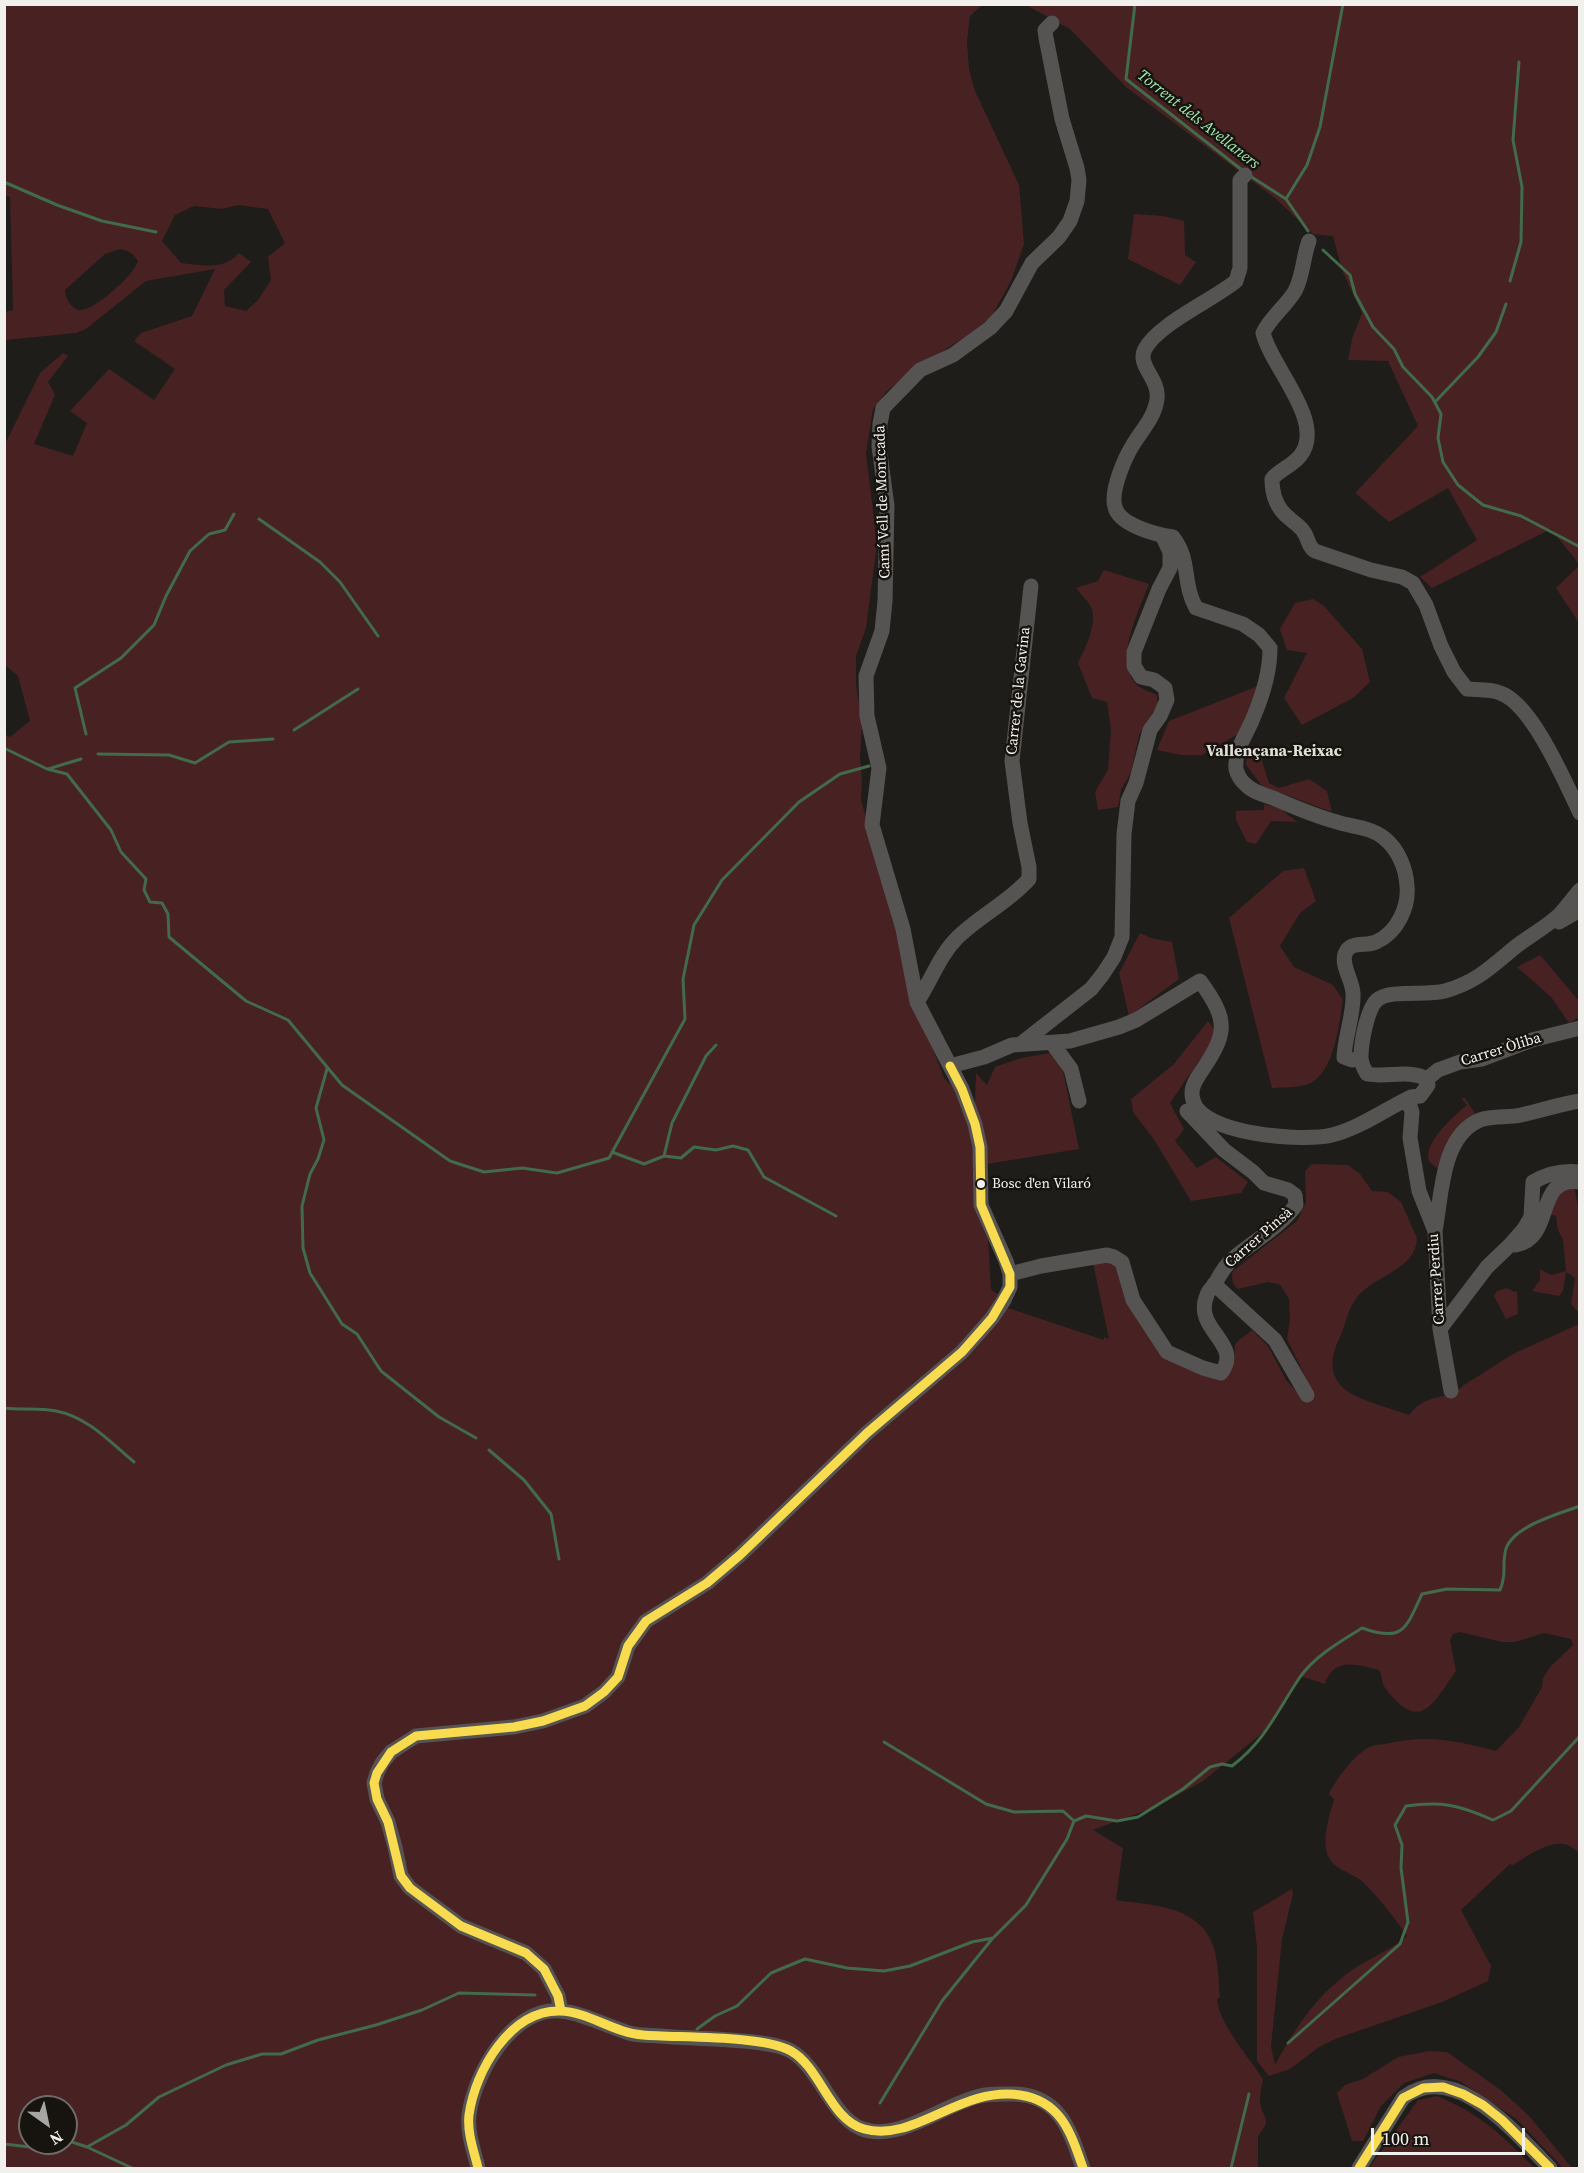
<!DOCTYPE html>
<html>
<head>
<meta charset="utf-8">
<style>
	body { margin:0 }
	#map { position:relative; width:1584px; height:2173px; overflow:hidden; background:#1e1d1a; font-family:"Source Serif 4",serif }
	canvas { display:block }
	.frame { position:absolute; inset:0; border:6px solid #f2f0ec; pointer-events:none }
	.north { position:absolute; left:18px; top:2095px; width:60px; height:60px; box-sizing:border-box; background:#17140f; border:2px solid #6f6c67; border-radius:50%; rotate:147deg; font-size:16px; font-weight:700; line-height:24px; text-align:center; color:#f2f0ec }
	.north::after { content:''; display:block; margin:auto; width:21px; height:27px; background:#a8a6a2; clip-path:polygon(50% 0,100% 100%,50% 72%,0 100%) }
	.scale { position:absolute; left:1371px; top:2128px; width:154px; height:27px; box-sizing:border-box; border:3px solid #f2f0ec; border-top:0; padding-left:8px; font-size:18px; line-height:21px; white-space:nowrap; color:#f2f0ec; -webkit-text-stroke:4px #17140f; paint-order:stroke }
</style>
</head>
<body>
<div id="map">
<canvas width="1584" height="2173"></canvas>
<div class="frame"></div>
<div class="north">N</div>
<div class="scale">100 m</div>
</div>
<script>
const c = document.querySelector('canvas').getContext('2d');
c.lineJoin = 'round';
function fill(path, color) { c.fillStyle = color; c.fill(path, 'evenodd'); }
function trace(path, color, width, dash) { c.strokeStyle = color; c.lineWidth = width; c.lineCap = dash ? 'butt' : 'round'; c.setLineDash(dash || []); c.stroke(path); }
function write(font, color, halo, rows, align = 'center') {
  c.font = font + ' "Source Serif 4",serif'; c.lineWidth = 5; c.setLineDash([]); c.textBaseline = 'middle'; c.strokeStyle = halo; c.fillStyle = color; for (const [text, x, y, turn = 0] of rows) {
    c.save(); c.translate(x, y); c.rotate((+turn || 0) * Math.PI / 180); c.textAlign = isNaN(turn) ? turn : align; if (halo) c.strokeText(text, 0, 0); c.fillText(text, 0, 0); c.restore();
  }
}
fill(new Path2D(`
	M4 5H982L970 16 967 42 969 70 975 91 1019 185 1024 244 1011 281 991 317 969 335 918 366 887 391 873 409 866 453 877 544 866 628 856 656V685L862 723 860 758 862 780 861 799 892 919 928 1036 944 1078 960 1094 974 1140 988 1237 991 1290 1000 1295 1008 1308 1104 1340V1337L1109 1339 1093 1263 1109 1262 1115 1264 1151 1339 1218 1379 1234 1361 1235 1345 1238 1341 1252 1330 1268 1346 1286 1380 1305 1400 1315 1397 1287 1339 1290 1320 1289 1299 1281 1286 1278 1284 1268 1282 1238 1289C1232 1284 1231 1278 1233 1271L1297 1221 1306 1202 1305 1171 1312 1164 1348 1165 1360 1174 1372 1191 1388 1192 1401 1202 1417 1238C1417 1269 1374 1276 1357 1297 1347 1310 1346 1325 1339 1339 1313 1395 1370 1400 1409 1415 1427 1391 1448 1402 1464 1385L1513 1354 1579 1324V1322V1852C1576 1850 1571 1846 1567 1845 1550 1839 1526 1857 1513 1865L1510 1864 1461 1910 1491 1966 1488 1981 1442 2002 1335 2039 1319 2047 1290 2069 1269 2076 1257 2061V1947L1253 1912 1292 1889 1293 1894 1282 1939 1280 1959 1271 2046 1275 2065C1296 2026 1318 1993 1355 1968 1372 1957 1392 1949 1407 1936 1394 1917 1379 1898 1363 1882 1355 1875 1343 1872 1335 1865 1317 1850 1329 1818 1334 1799L1329 1794C1335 1780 1358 1750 1372 1746 1376 1744 1381 1745 1385 1744 1427 1734 1455 1740 1496 1751L1519 1727 1542 1687 1543 1678 1550 1667 1573 1645 1571 1639 1544 1633 1515 1642H1502L1460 1632 1453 1634 1450 1641 1456 1671C1432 1705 1420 1734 1385 1688 1381 1682 1383 1676 1379 1670 1358 1665 1334 1656 1325 1684L1301 1676 1282 1709 1260 1735 1203 1781 1158 1806 1093 1830 1123 1848 1116 1900C1148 1905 1192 1905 1209 1937 1219 1954 1218 1978 1220 1997L1217 1999C1219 2024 1249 2057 1263 2079 1262 2085 1260 2093 1260 2099 1260 2119 1275 2116 1258 2136V2168H5L4 734 10 737 30 721 18 676 5 665V444L40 373 63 353 68 356 48 382 55 395 34 444 73 456 87 423 70 411 109 369 154 400 175 369 134 341 141 333 192 316 215 269 146 281 86 329 76 333 5 340V312L13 310 10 197 4 195ZM238 205 268 209 285 243 268 257 271 280 258 300 246 311 225 306 224 290 251 262 239 253C223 271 202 265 181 263L162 241 175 215 194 206 222 209ZM120 249C129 251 133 253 138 261 134 275 97 308 82 310 72 311 65 298 65 290L105 254ZM30 2107H66V2143H30Z
	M1026 5H1579V564L1551 529 1432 588 1420 577 1477 540 1448 488 1389 522 1355 493 1418 426 1388 361 1348 360 1352 339 1362 313 1342 270 1333 236 1313 234 1275 198 1126 87 1070 29Z
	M1134 214 1163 216 1184 221 1185 255 1196 262 1180 285 1128 259Z
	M1579 566V623L1556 588Z
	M1104 570 1149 584C1139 611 1114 658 1136 684 1140 689 1151 692 1157 695L1158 704 1139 735 1131 772 1121 790 1118 807 1098 810 1095 792 1108 770 1111 730 1107 702 1092 698 1078 663C1085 649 1098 623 1091 607 1087 600 1081 594 1076 588L1098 581Z
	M1313 599 1324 606 1362 649 1370 682 1353 698 1302 725 1284 698 1307 653 1287 650 1280 629 1295 603Z
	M1258 686 1238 734 1202 755H1181L1157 750 1169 721Z
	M1262 745V761L1269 783 1279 788 1309 779 1327 791 1332 812 1262 786 1246 765 1247 751Z
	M1264 804 1281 809 1297 822 1271 821 1256 844 1247 842 1236 820V811L1264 810Z
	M1304 868 1316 901 1300 913 1280 946 1294 967 1333 985 1343 1000C1339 1025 1334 1078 1305 1085 1295 1088 1283 1087 1272 1088L1229 918 1283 871Z
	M1140 933 1151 938 1172 942 1179 979 1129 1016 1119 973Z
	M1540 955 1579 1001V1017L1569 1023 1551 997 1517 967Z
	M1208 1021 1215 1030 1212 1042 1170 1103 1184 1129 1175 1141 1197 1168 1216 1157 1248 1182 1241 1193 1191 1201 1155 1141 1133 1112 1131 1099 1174 1064Z
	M1050 1053 1063 1071 1079 1149 987 1164 975 1102 976 1073 987 1085 995 1067 1021 1058Z
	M1461 1098H1465L1476 1115 1442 1170C1438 1168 1432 1165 1430 1162 1420 1145 1457 1113 1467 1105Z
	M1574 1186 1580 1216 1579 1313 1571 1304 1575 1278 1566 1272 1563 1291 1559 1296 1532 1291 1540 1280V1269L1551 1275 1566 1271 1563 1240 1558 1230 1556 1216 1549 1214 1554 1196Z
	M1507 1288 1514 1292 1517 1291 1518 1314 1506 1319 1494 1296 1497 1291Z
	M1429 2051 1447 2052 1502 2091 1530 2117 1572 2168H1563L1516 2119 1461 2082 1434 2073 1404 2083 1381 2106 1363 2141H1352L1337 2093 1345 2085 1363 2079 1398 2057Z
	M1437 2096C1482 2115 1501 2134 1534 2168H1369L1418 2100Z`), '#482123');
trace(new Path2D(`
	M1135 4 1126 79 1242 170
	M1250 176 1286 199 1308 231
	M4 182 57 205 102 221 156 232
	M1286 199 1307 165 1320 127 1343 4
	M1323 250 1350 275 1355 294 1373 327 1394 349 1403 367 1432 397 1441 414 1438 438 1443 462 1458 485 1483 505 1521 516 1580 547
	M1510 281 1521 242 1522 187 1513 140 1519 62
	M1435 402 1478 357 1496 332 1506 304
	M259 519 320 562 340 582 378 636
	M294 730 358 689
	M86 734 75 688 121 658 154 625 166 596 190 551 209 534 225 530 234 514
	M6 749 47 769 67 774 111 830 121 852 146 879 144 890 150 902 162 903 168 914 169 937 246 1001 288 1020 342 1085 450 1161 484 1172 522 1168 557 1173 609 1158 685 1019 683 979 694 925 722 880 799 802 840 774 869 766
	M98 754 169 755 195 763 229 742 273 739
	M48 769 81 759
	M327 1069 316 1108 324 1140 318 1159 310 1174 302 1206 303 1248 310 1273 342 1324 357 1334 381 1371 439 1417 476 1438
	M612 1152 644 1164 664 1156 681 1158 694 1147 716 1150 733 1146 748 1150 764 1177 836 1216
	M664 1156 672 1123 706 1056 716 1045
	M4 1408C21 1410 40 1408 56 1411 88 1417 111 1443 134 1462
	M489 1450 524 1480 551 1514 559 1559
	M884 1742 986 1804 1014 1812 1063 1811 1074 1821
	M697 2029 715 2016 737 2006 771 1973 805 1959 847 1968 884 1971 910 1966 972 1942 993 1938 1026 1905 1067 1839 1074 1821 1086 1816 1117 1821 1138 1817 1183 1789 1210 1767 1222 1764 1232 1766C1266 1740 1277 1711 1300 1677 1316 1655 1340 1642 1362 1628 1404 1643 1406 1628 1422 1594L1447 1589 1500 1590C1507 1573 1502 1569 1505 1553 1508 1527 1559 1514 1580 1506
	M1288 2043 1400 1944 1408 1922 1401 1868 1402 1845 1395 1825 1406 1806C1442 1801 1459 1805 1493 1820L1511 1811 1580 1736
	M880 2103 942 2001 992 1939
	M66 2140 87 2147 132 2168
	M4 2144 30 2147 50 2143
	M87 2147 126 2125 159 2097 226 2065 262 2054H281L318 2040 376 2025 422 2010 459 1993 535 1995
	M1231 2168 1249 2094`), '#416b4a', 3);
trace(new Path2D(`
	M1245 175 1240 180V268L1236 281C1213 300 1158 324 1145 349 1136 365 1160 379 1157 399 1155 416 1143 429 1134 443 1125 457 1110 491 1115 507 1119 525 1157 535 1173 537 1191 560 1182 583 1196 608L1243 624 1259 635 1270 648C1270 673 1263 695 1253 718 1247 734 1234 750 1236 769 1237 774 1241 781 1245 784 1252 792 1263 794 1273 798 1294 807 1314 816 1337 822 1352 827 1371 827 1384 838 1398 849 1406 868 1407 886 1409 907 1397 933 1376 942 1365 947 1350 940 1345 954 1341 966 1353 981 1353 994 1354 1014 1345 1036 1344 1057L1352 1060 1360 1058
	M1309 241C1303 257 1303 276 1295 291 1286 306 1270 318 1263 333 1271 367 1327 423 1300 456 1292 466 1279 470 1272 479 1272 495 1276 508 1289 518 1293 522 1300 526 1303 531 1309 538 1307 546 1315 551L1371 570 1402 577 1413 583 1426 605 1441 646 1454 672 1467 689C1478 690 1491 689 1500 693 1532 703 1566 784 1580 813
	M1559 922 1580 910
	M917 1002C931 981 939 956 957 938 979 916 1009 902 1029 879V867L1020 823 1012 761 1031 586
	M1022 1043 1091 989 1103 974 1114 957 1122 937 1124 834 1128 801 1136 783 1150 730 1160 716 1167 700 1165 688 1154 680 1141 677 1134 666V652L1159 589 1170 568V552L1162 535
	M1052 1043 1071 1069 1079 1101
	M950 1066 984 1057 1012 1045 1070 1041 1119 1027 1136 1020 1200 981C1230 1022 1227 1034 1199 1075 1194 1083 1190 1090 1193 1100 1201 1135 1304 1142 1332 1135 1358 1129 1386 1109 1411 1097L1420 1096 1428 1085 1427 1079C1408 1069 1388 1078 1367 1074 1364 1069 1361 1063 1361 1057 1361 1043 1367 1009 1377 1000 1390 989 1426 996 1445 991 1476 982 1490 968 1514 948 1530 935 1549 926 1562 912 1568 905 1574 897 1580 890
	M1427 1079 1438 1070 1460 1062 1482 1059 1532 1040 1580 1028
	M1403 1101 1410 1106 1412 1112 1410 1138 1419 1191 1435 1231 1440 1329 1451 1391
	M1435 1231C1442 1195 1441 1136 1480 1120 1493 1115 1508 1118 1521 1115 1541 1111 1559 1104 1580 1101
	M1516 1245C1556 1237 1533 1176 1580 1182
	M1010 1274 1041 1266 1107 1255 1114 1257 1122 1262 1133 1300 1167 1352 1203 1368 1221 1373C1244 1343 1192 1330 1207 1295 1208 1291 1212 1287 1215 1284 1220 1274 1225 1265 1234 1258 1255 1240 1279 1228 1296 1205L1295 1195 1288 1190 1264 1183 1253 1172 1224 1150 1187 1111
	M1214 1284 1275 1340 1307 1395
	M1440 1329 1487 1267 1510 1245 1524 1229 1531 1217 1533 1182C1548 1173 1562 1170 1580 1172
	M561 2011 558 1996 544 1969 526 1953 461 1926 410 1888 401 1876 395 1847 388 1822 377 1799 374 1783 377 1773 382 1763 391 1752 416 1736 514 1727 543 1721 585 1706 604 1692 618 1677 628 1646 646 1621 707 1583 740 1555 867 1433 962 1352 992 1318 1004 1300 1010 1287V1274L1006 1261 981 1205 980 1147 975 1124 962 1089 917 1002 903 929 872 825 879 768 867 716 866 676 882 631 885 601 887 506 879 446 880 424 883 408 920 370 953 355 990 328 1006 311 1032 263 1059 237 1070 221 1077 201 1079 180 1077 168 1062 119 1046 38 1045 30 1052 23
	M478 2168C474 2151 467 2133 469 2115 474 2074 513 2006 560 2011 580 2012 609 2027 629 2033 639 2036 650 2035 661 2036 690 2039 769 2038 791 2051 820 2068 831 2115 860 2128 898 2144 943 2104 980 2096 991 2093 1004 2094 1016 2094 1061 2097 1070 2131 1083 2168
	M1359 2168 1403 2098C1454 2058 1516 2134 1550 2168`), '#555453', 15);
trace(new Path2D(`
	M561 2011 558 1996 544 1969 526 1953 461 1926 410 1888 401 1876 388 1822 377 1799 374 1783 377 1773 391 1752 416 1736 514 1727 543 1721 585 1706 604 1692 618 1677 628 1646 646 1621 707 1583 740 1555 867 1433 962 1352 992 1318 1010 1287V1274L981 1205 980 1147 975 1124 962 1089 950 1066
	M478 2168C474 2151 467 2133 469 2115 475 2071 510 2010 560 2011 589 2012 614 2033 643 2035 678 2038 762 2035 791 2051 821 2068 830 2120 864 2129 915 2143 960 2086 1020 2095 1061 2101 1071 2133 1083 2168
	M1359 2168 1403 2098 1423 2088 1443 2087 1463 2094 1483 2105 1502 2120 1550 2168`), '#f9db4f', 9);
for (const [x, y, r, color] of [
	[981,1184,5,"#f2f0ec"]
]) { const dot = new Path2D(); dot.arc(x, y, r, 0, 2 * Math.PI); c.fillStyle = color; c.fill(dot); trace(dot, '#17140f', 2); }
write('14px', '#f2f0ec', '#17140f', [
	["Bosc d'en Vilaró",992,1184]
], 'left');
write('15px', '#f2f0ec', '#17140f', [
	["Camí Vell de Montcada",883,502,-92],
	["Carrer de la Gavina",1019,691,-84],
	["Carrer Òliba",1501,1050,-17],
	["Carrer Pinsà",1259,1238,-41],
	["Carrer Perdiu",1437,1279,-94]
]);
write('italic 16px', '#a1e9b1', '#17140f', [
	["Torrent dels Avellaners",1198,120,38]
]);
write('bold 16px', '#e3e0d8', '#17140f', [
	["Vallençana-Reixac",1274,752]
]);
</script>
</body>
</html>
